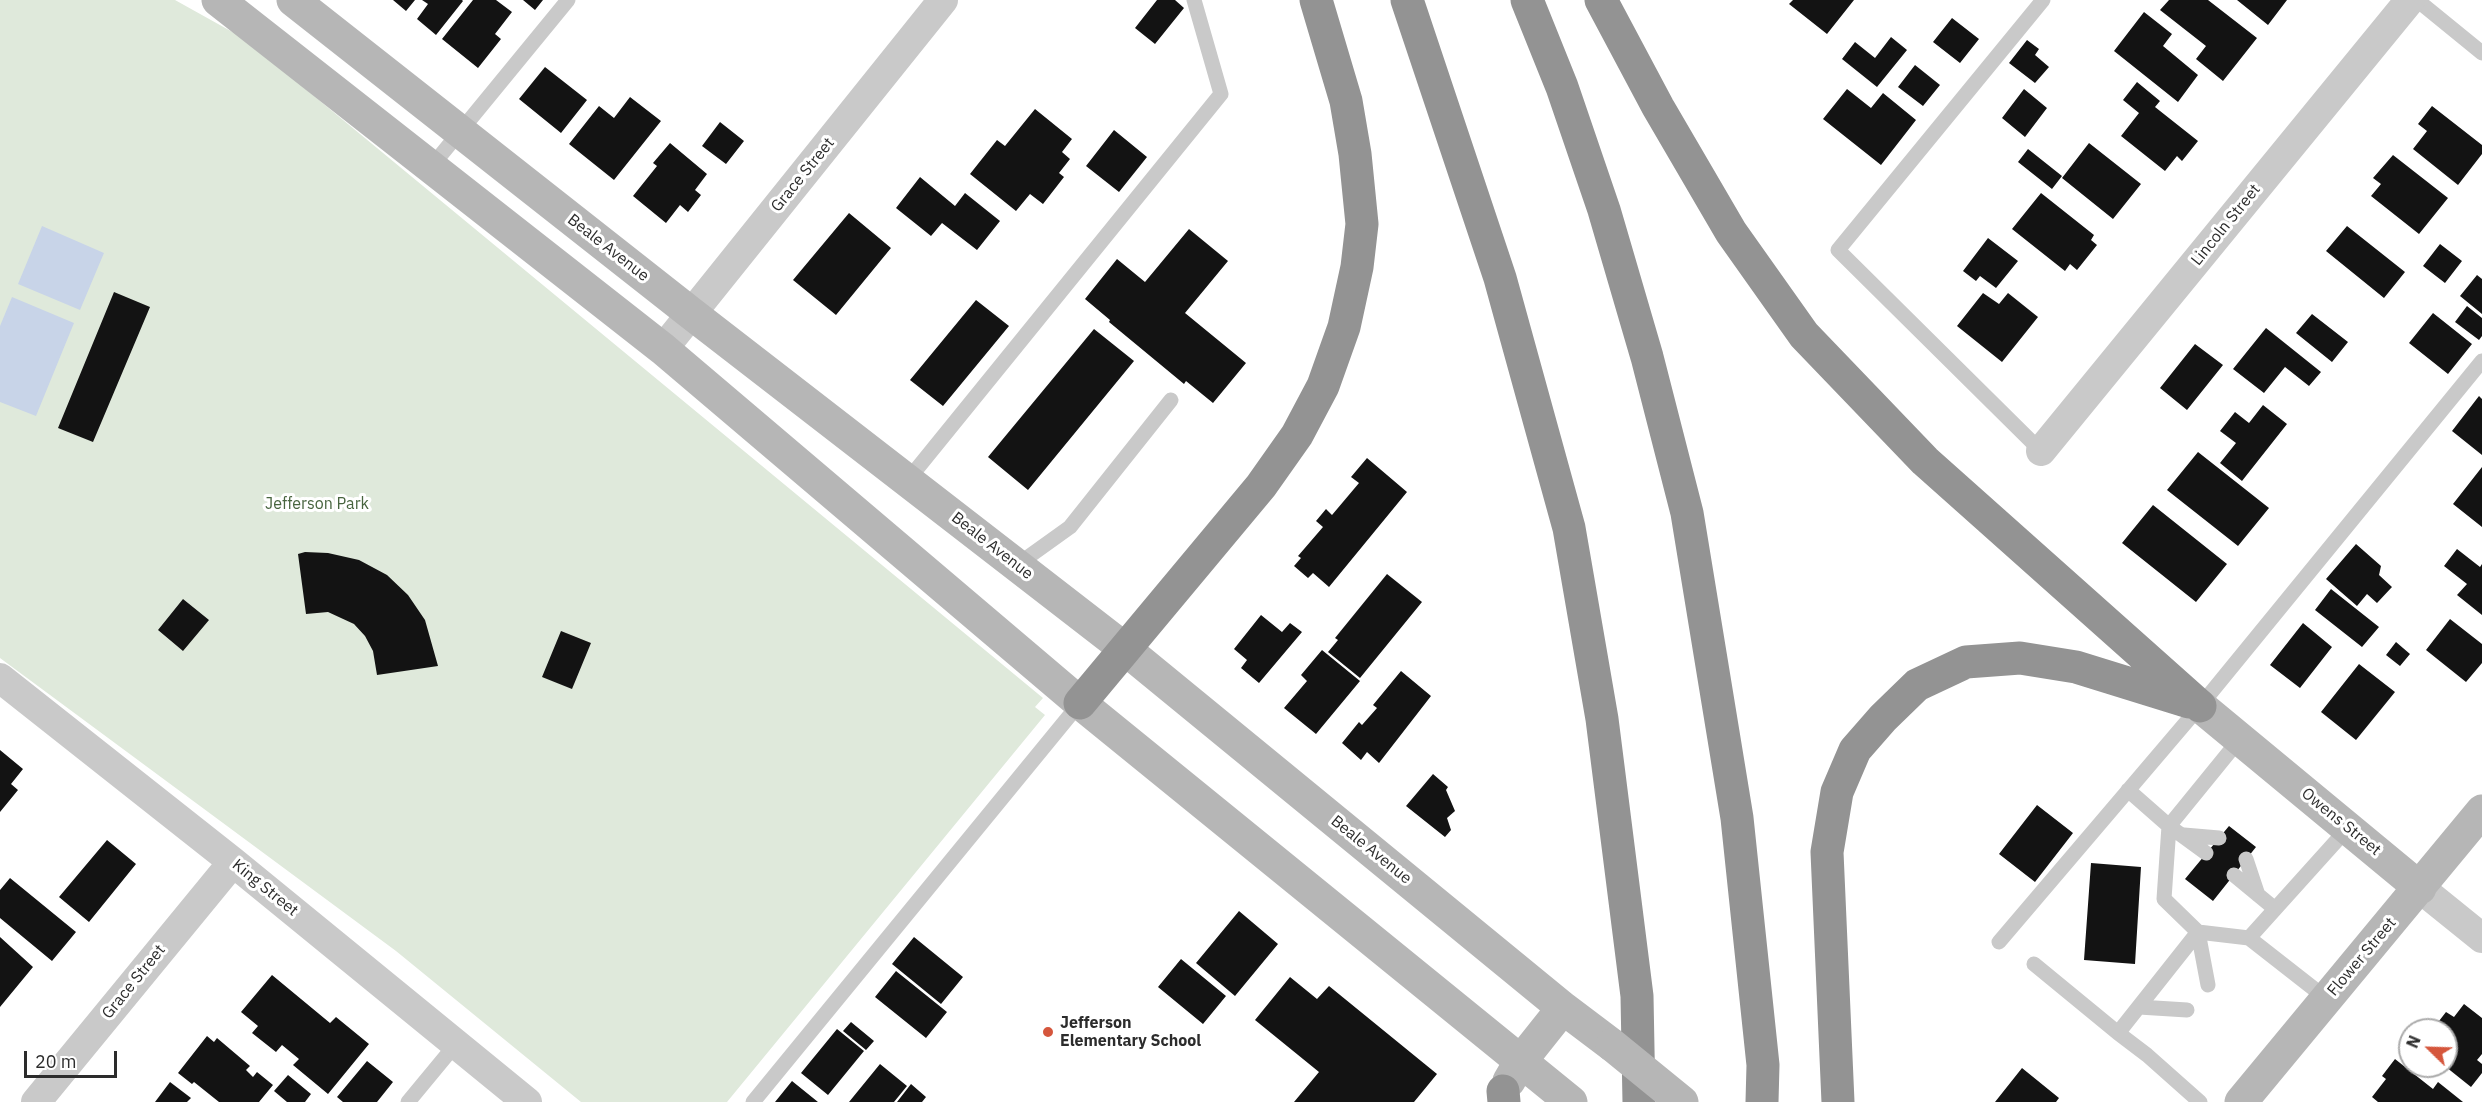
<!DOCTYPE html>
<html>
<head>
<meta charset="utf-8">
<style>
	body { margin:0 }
	#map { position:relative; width:2482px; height:1102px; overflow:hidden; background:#fff; font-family:"IBM Plex Sans",sans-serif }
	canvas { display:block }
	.north { position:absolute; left:2398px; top:1018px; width:60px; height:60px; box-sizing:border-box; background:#fff; border:2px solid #ababab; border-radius:50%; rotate:293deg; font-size:16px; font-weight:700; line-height:24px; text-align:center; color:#2c2c2c }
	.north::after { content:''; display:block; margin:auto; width:21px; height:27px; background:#d5563c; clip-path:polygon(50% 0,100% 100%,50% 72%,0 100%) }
	.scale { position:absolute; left:24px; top:1051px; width:93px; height:27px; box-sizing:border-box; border:3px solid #2c2c2c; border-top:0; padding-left:8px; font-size:18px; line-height:21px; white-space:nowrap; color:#2c2c2c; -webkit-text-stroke:4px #fff; paint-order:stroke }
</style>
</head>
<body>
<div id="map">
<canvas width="2482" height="1102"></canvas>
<div class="north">N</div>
<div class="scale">20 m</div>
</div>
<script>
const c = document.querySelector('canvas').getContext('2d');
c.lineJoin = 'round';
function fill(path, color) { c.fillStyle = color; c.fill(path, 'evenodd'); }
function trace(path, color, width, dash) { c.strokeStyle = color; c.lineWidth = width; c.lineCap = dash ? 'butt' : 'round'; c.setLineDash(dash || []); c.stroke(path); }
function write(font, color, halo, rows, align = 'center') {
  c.font = font + ' "IBM Plex Sans",sans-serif'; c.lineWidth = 6; c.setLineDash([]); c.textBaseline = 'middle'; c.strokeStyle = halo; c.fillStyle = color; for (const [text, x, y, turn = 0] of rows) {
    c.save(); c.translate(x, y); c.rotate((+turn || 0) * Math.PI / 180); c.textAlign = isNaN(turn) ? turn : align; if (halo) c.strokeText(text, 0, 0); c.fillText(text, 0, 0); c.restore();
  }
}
fill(new Path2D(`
	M0 0H175L245 39 1043 698 1035 707 1045 715 727 1102H581L396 951 0 658Z`), '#dfe9db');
fill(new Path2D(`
	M42 226 104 253 80 310 18 284Z
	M12 297 74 323 36 416 0 402V326Z`), '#c8d4e8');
fill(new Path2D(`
	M393 0H415L406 11Z
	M422 0H462L463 1 436 35 417 19 428 4Z
	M473 0H496L512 12 495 34 501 39 478 68 442 39Z
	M523 0H543L535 10Z
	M1157 0H1175L1184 8 1155 44 1135 28Z
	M1793 0H1854L1827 34 1789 4Z
	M2169 0H2208L2257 38 2223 81 2196 59 2206 46 2160 10Z
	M2237 0H2287L2268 25Z
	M2144 12 2172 34 2163 46 2198 75 2178 102 2114 51Z
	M1952 18 1979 39 1960 63 1933 42Z
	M1891 37 1907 50 1877 87 1842 59 1855 42 1875 58Z
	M2027 40 2039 49 2035 55 2049 67 2035 83 2009 63Z
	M1915 65 1940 85 1923 106 1898 87Z
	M545 67 587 100 561 133 519 99Z
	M2137 82 2160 101 2155 107 2198 141 2182 161 2177 156 2165 171 2121 136 2139 113 2123 100Z
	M1847 89 1871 108 1883 93 1916 120 1881 165 1823 119Z
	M2024 89 2047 108 2025 137 2002 118Z
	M630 97 661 121 614 180 569 144 599 106 614 118Z
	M2432 106 2482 145V154L2458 185 2413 149 2427 131 2418 124Z
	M1035 109 1072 139 1062 152 1070 159 1059 173 1064 177 1043 204 1030 194 1016 211 970 174 997 140 1005 146Z
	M720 122 744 141 726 164 702 146Z
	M1114 130 1147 157 1119 192 1086 166Z
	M670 143 707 174 695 190 701 195 688 212 680 205 666 223 633 196 657 166 653 163Z
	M2089 143 2141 184 2113 219 2062 178Z
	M2028 149 2062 176 2052 189 2018 162Z
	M2393 155 2448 198 2419 234 2371 196 2381 184 2373 178Z
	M920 177 955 206 965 193 1000 221 977 250 942 223 931 236 896 208Z
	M2041 193 2094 235 2091 240 2097 245 2077 270 2070 264 2065 271 2012 229Z
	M849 213 891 248 836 315 793 280Z
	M2347 226 2405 272 2384 298 2326 251Z
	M1189 229 1228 261 1185 313 1246 363 1213 403 1186 381 1184 384 1109 322 1110 320 1085 299 1117 259 1145 282Z
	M1988 238 2018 261 1996 288 1980 276 1976 281 1963 271Z
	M2440 244 2462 261 2445 283 2423 266Z
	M2477 275 2482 279V314L2460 296Z
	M114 292 150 307 93 442 58 428Z
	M1983 293 1999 304 2008 293 2038 317 2002 362 1957 326Z
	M976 300 1009 326 943 406 910 380Z
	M2467 306 2482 318V336L2479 340 2455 322Z
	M2433 313 2472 344 2448 374 2409 343Z
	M2312 314 2348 342 2332 362 2296 333Z
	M2266 328 2321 372 2309 386 2285 367 2264 393 2233 369Z
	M1094 329 1134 361 1028 490 988 457Z
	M2195 344 2223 365 2187 410 2160 388Z
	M2479 396 2482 399V455L2452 431Z
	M2263 405 2287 424 2242 481 2220 463 2236 443 2220 431 2235 412 2249 423Z
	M2198 452 2269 508 2238 546 2167 490Z
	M1367 458 1407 492 1329 587 1313 573 1308 578 1294 566 1301 558 1298 556 1323 527 1316 521 1326 509 1332 515 1359 483 1351 477Z
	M2482 467V527L2453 504Z
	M2153 505 2227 564 2196 602 2122 543Z
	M2356 544 2381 566 2379 575 2392 587 2377 603 2367 594 2357 606 2326 579Z
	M2457 549 2480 567 2482 564V615L2457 595 2467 584 2444 566Z
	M305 552 328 553 359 560 387 575 408 595 425 620 438 666 377 675 373 651 365 636 354 624 328 612 306 614 298 554Z
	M1387 574 1422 602 1360 678 1328 652 1338 640 1335 638Z
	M2331 589 2379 627 2362 647 2315 610Z
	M183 599 209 620 183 651 158 630Z
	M1261 615 1282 632 1290 623 1302 632 1259 683 1241 668 1247 660 1234 649Z
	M2450 619 2482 644V663L2466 682 2426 650Z
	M2303 623 2332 647 2300 688 2270 665Z
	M561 631 591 643 572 689 542 677Z
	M2396 642 2410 654 2400 666 2386 655Z
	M1322 650 1360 681 1316 734 1284 708 1307 681 1301 675Z
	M2359 664 2395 692 2356 740 2321 712Z
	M1401 671 1431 696 1379 763 1367 752 1361 760 1342 743 1359 722 1362 725 1377 708 1373 705Z
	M0 750 23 769 11 784 18 790 0 812Z
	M1433 774 1448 787 1446 790 1455 811 1447 818 1451 830 1445 837 1406 806Z
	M2037 805 2073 833 2035 882 1999 854Z
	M2229 826 2256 847 2213 901 2185 879Z
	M107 840 136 864 89 922 59 897Z
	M2091 863 2141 867 2135 964 2084 960Z
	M10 878 76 932 52 961 0 918V890Z
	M1239 911 1278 944 1235 996 1196 963Z
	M0 937 33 967 0 1007Z
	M914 937 963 977 941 1004 892 964Z
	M1181 959 1226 996 1203 1024 1158 987Z
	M896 971 947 1012 926 1038 875 997Z
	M272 975 330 1023 336 1017 369 1044 328 1094 293 1065 299 1059 282 1045 276 1052 252 1033 258 1026 241 1012Z
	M1290 977 1317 999 1329 986 1437 1074 1414 1102H1294L1319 1072 1255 1020Z
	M2464 1004 2482 1018V1054L2477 1060 2482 1064V1073L2471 1087 2446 1067V1030H2432L2446 1012 2454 1017Z
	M851 1022 874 1041 866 1050 843 1031Z
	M837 1029 864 1051 828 1095 801 1073Z
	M207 1036 214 1042 217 1038 250 1066 246 1070 253 1077 257 1072 273 1085 259 1102H219L194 1082 192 1084 178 1073Z
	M2395 1059 2433 1089 2438 1082 2463 1102H2378L2372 1097 2386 1079 2382 1076Z
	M367 1061 393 1082 377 1102H343L337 1097Z
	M880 1064 907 1086 894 1102H849Z
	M2022 1068 2059 1098 2056 1102H1995Z
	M288 1075 311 1094 305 1102H287L274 1091Z
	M792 1081 818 1102H775Z
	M170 1082 191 1098 187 1102H155Z
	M911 1084 926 1097 922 1102H897Z`), '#131313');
trace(new Path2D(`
	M2417 0 2482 53
	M431 167 568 0
	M2041 451 1838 250 2043 0
	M907 481 1221 94 1194 0
	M1017 565 1070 527 1171 400
	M2128 790 2169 826 2206 853
	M2184 835 2219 838
	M2246 859 2258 895
	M2234 875 2274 908
	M2249 938 2348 828
	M1999 942 2200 706 2482 361
	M2034 964 2118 1033
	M2208 985 2198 932 2249 938 2327 999
	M2139 1007 2187 1010
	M408 1102 456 1044
	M753 1102 1080 703
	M2200 1102 2147 1055 2118 1033 2198 932 2164 899 2169 826 2239 740`), '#c9c9c9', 15);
trace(new Path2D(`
	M663 349 943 0
	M2041 451 2410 0
	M0 678 233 862 527 1102
	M2420 888 2482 938
	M36 1102 233 862`), '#c9c9c9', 30);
trace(new Path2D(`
	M218 0 663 349 1080 703 1571 1102
	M293 0 692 314 1125 649 1563 1008 1612 1045
	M2200 706 2420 888
	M1509 1081 1520 1062 1563 1008
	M2241 1102 2482 811`), '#b6b6b6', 33);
trace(new Path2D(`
	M1407 0 1500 278 1569 528 1602 719 1637 996 1639 1102
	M1527 0 1562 87 1604 210 1647 357 1687 513 1737 818 1763 1065 1762 1102
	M1601 0 1658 107 1731 232 1804 335 1925 461 2200 706
	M1080 703 1261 486 1297 435 1323 386 1344 327 1357 267 1362 224 1355 154 1346 101 1316 0
	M1503 1091 1504 1102
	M1838 1102 1827 852 1837 792 1855 750 1883 718 1917 685 1966 662 2020 658 2076 667 2189 702`), '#939393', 33);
trace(new Path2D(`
	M1612 1045 1682 1102`), '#b6b6b6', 33);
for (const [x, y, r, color] of [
	[1048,1032,6,"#d5563c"]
]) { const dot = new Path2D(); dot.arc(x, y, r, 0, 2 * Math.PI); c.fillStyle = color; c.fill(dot); trace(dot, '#fff', 2); }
write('16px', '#2c2c2c', '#fff', [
	["Grace Street",803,175,-51],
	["Lincoln Street",2226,225,-51],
	["Beale Avenue",608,248,38],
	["Beale Avenue",992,546,38],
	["Owens Street",2341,822,39],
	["Beale Avenue",1371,850,39],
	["King Street",265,888,39],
	["Flower Street",2362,957,-50],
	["Grace Street",134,982,-51]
]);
write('16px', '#47643e', '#fff', [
	["Jefferson Park",317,504]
]);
write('bold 16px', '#2c2c2c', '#fff', [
	["Jefferson",1060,1023],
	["Elementary School",1060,1041]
], 'left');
</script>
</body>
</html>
